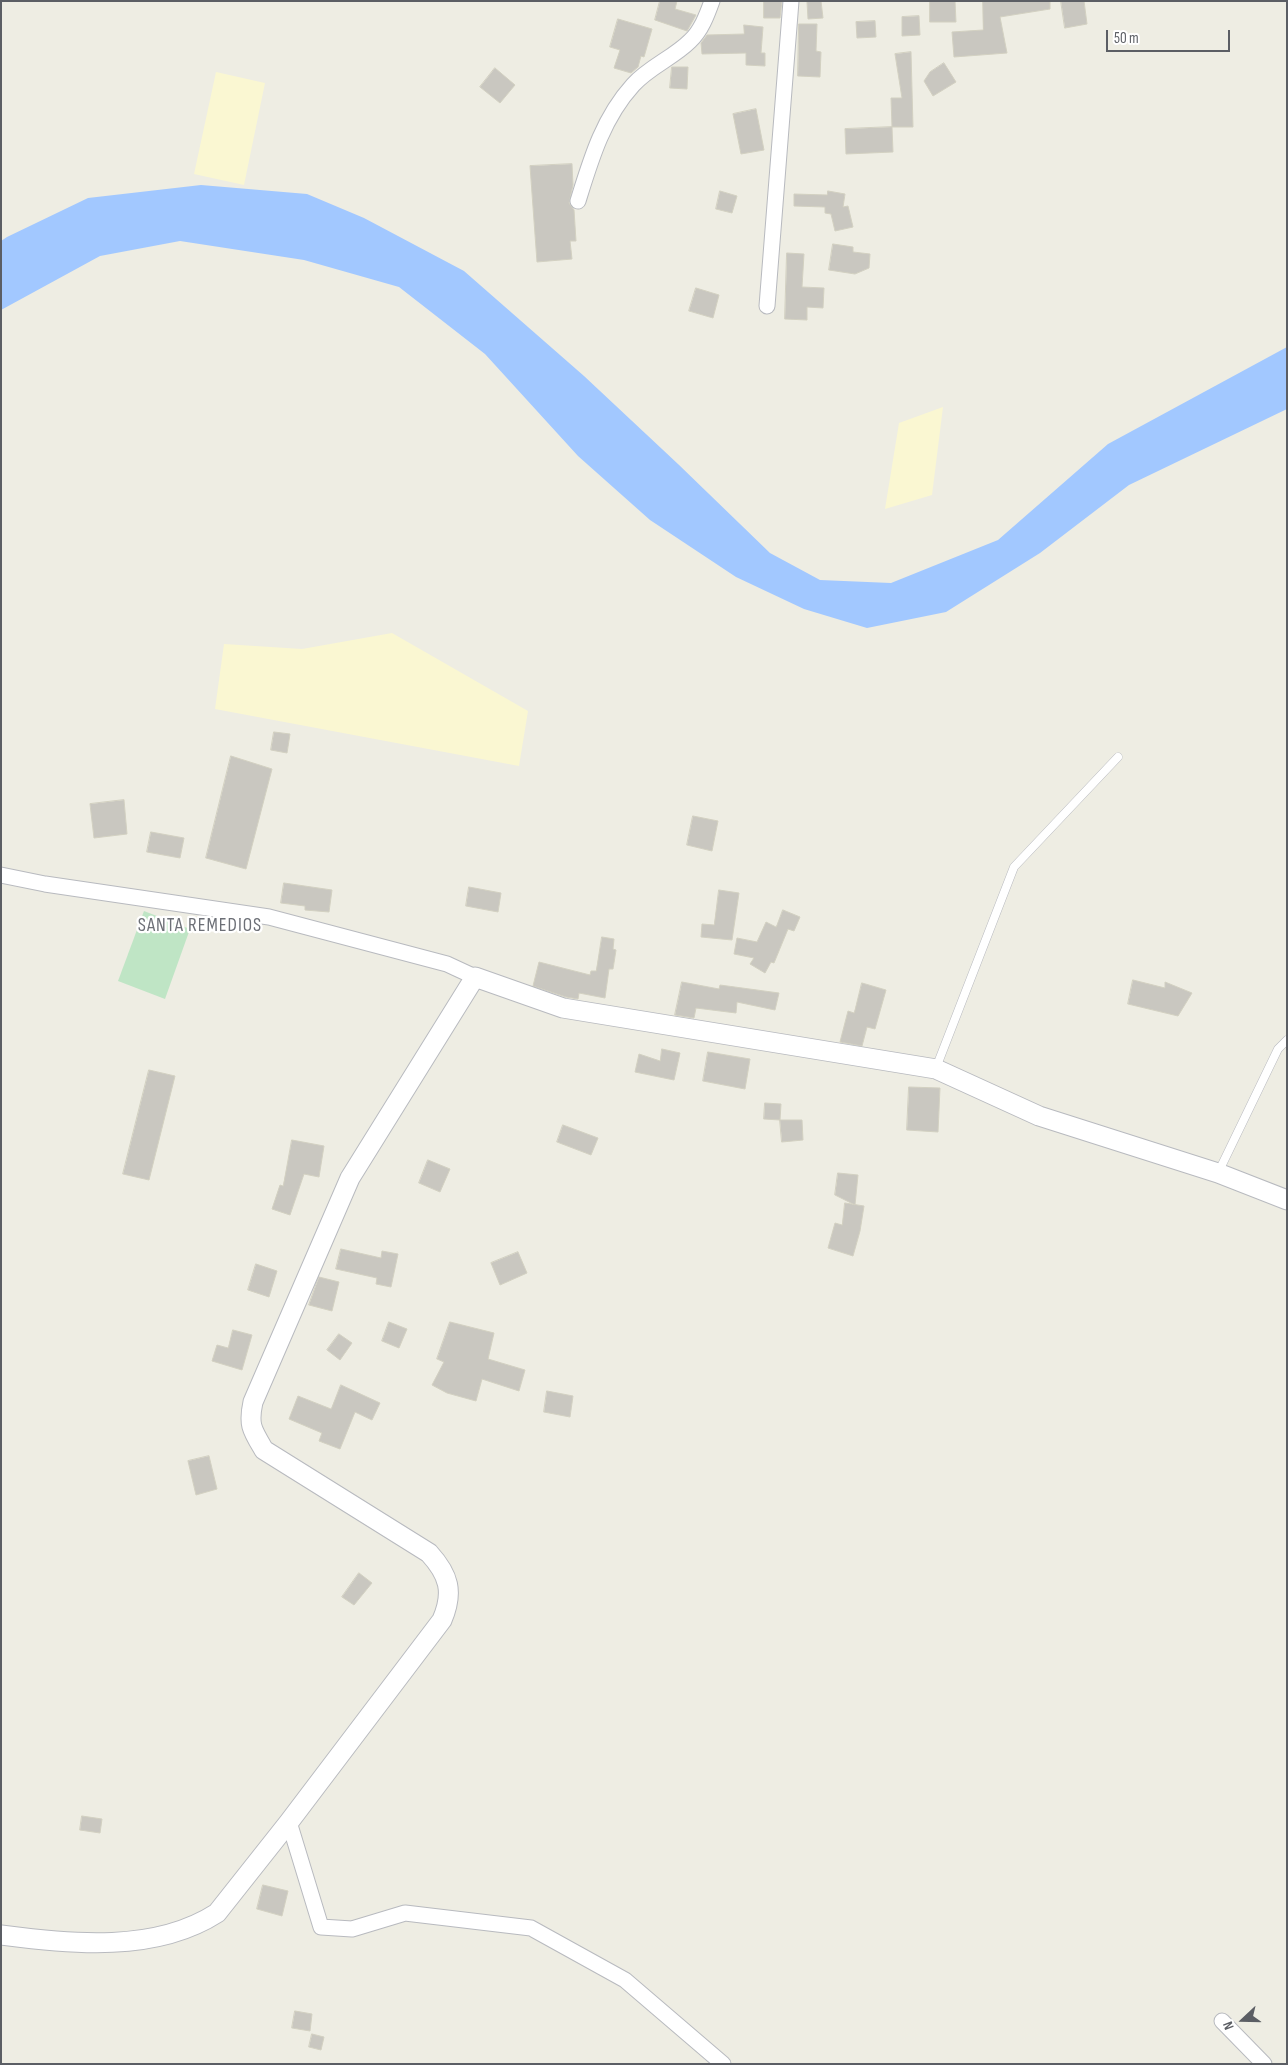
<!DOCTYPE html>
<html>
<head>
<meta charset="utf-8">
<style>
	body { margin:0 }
	#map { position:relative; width:1288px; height:2065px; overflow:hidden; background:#eeede3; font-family:"Sofia Sans Condensed",sans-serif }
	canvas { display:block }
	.frame { position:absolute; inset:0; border:2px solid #5b5e64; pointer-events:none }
	.north { position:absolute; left:1218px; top:1995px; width:50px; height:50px; -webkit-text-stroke:4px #fff; paint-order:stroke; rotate:249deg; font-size:14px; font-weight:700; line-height:20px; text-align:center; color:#5b5e64 }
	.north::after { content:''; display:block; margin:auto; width:18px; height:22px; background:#5b5e64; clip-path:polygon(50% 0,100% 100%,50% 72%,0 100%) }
	.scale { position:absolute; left:1106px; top:30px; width:124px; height:22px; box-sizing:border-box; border:2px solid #5b5e64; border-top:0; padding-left:6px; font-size:15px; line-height:18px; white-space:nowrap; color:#5b5e64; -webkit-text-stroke:4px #fff; paint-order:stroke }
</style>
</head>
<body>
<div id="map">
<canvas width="1288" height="2065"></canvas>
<div class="frame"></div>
<div class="north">N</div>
<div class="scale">50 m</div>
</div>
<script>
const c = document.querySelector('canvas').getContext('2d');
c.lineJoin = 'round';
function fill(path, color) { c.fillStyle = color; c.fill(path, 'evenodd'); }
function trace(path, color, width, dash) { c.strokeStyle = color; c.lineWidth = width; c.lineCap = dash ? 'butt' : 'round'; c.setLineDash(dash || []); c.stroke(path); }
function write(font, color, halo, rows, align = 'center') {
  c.font = font + ' "Sofia Sans Condensed",sans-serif'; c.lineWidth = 4.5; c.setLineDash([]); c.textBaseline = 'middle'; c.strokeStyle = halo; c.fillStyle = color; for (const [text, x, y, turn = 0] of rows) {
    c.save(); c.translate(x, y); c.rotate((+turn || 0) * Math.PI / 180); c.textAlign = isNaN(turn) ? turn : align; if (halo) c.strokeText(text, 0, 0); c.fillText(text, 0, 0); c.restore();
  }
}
fill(new Path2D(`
	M144 911 190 929 165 999 118 981Z`), '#bfe5c5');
fill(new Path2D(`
	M216 72 265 83 244 185 194 174Z
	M943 407 932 495 885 509 899 423Z
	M392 633 528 711 519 766 215 709 224 644 302 649Z`), '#faf7d2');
fill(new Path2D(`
	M201 185 307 194 364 218 464 271 584 376 678 464 770 553 820 580 891 583 998 540 1108 444 1287 347V409L1129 485 1040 553 946 612 867 628 804 609 736 577 650 520 578 456 485 354 399 287 304 260 180 241 100 256 1 310V241L7 237 88 198Z`), '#a2c8ff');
const building = new Path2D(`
	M660 1H677L675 9 696 15 687 31 655 20Z
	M764 1H782L780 18H764Z
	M821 1 823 18 808 19 807 2Z
	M930 1H955L956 22H930Z
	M983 1H1050V9L1000 17 1007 53 954 57 952 32 983 30Z
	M1061 1H1084L1087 24 1065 28Z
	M919 16 920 35 902 36V17Z
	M618 19 652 29 644 57 641 56 638 67 631 73 614 68 620 50 610 47Z
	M875 21 876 37 857 38 856 22Z
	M799 24H817L816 51 821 52 820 77 798 76Z
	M744 25 763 27 761 53H765V66L746 65V53L702 54 701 43 707 35 744 34Z
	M911 52 913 127H892L891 98H902L895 54Z
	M944 63 956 82 933 96 924 81 930 72Z
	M672 67H688L687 89 670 88Z
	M495 68 515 85 500 103 480 87Z
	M756 109 764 150 741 154 733 114Z
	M892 127 893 152 846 154 845 129Z
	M572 164 573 185 569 203 574 210 576 241H570L572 259 537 262 530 166Z
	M720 191 737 196 732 213 716 209Z
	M828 191 845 194 843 207 848 206 853 227 835 231 831 214 825 213V207L794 206V194L827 195Z
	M833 244 853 247V252L870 254 869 268 855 274 829 270Z
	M787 253 804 254 802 287 824 288 823 308 807 307V320L785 319Z
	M696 288 719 295 713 318 689 311Z
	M274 732 290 734 287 753 271 750Z
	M231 756 272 769 246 869 206 858Z
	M124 800 127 834 94 838 90 804Z
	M693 816 718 821 712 851 687 845Z
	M151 832 184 838 180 858 147 852Z
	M284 883 332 890 329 912 305 910V906L281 903Z
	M469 887 501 893 498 912 466 906Z
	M719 890 739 893 732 940 701 937 702 924 714 925Z
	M783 910 800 917 794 931 788 929 774 963 771 962 765 973 750 964 754 958 734 954 737 938 757 942 766 922 776 927Z
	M602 937 614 939 613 949 616 950 613 969H609L605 998 579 993 578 999 566 997 533 986 539 962 590 975 591 971H596Z
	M1133 980 1165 988V982L1192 993 1178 1016 1128 1004Z
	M682 982 719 989 720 985 779 993 775 1010 737 1002 736 1013 696 1008 694 1018 675 1015Z
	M862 983 886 990 875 1029 867 1027 862 1046 840 1042 848 1011 854 1013Z
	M662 1049 680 1053 674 1080 635 1072 639 1054 660 1061Z
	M708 1052 750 1059 745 1089 703 1081Z
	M149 1070 175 1076 149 1180 123 1174Z
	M909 1087 940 1088 938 1132 907 1130Z
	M765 1103 781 1104 780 1120 764 1119Z
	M780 1120H802L803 1140 782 1142Z
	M563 1125 598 1138 591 1155 557 1142Z
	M292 1140 324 1146 319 1177 304 1174 290 1215 272 1209 280 1185 283 1186Z
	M428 1160 450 1169 440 1192 419 1183Z
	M838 1173 858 1175 855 1205 835 1195Z
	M845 1203 864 1206 860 1231 853 1256 828 1248 835 1223 842 1225Z
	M341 1249 381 1258 382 1251 398 1254 391 1287 376 1284 377 1278 336 1269Z
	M518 1252 527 1273 500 1285 491 1263Z
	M256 1264 277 1271 269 1297 248 1290Z
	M319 1277 339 1282 332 1311 309 1305Z
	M389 1322 407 1329 399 1348 382 1341Z
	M450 1322 494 1333 488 1359 525 1370 519 1391 482 1379 476 1401 447 1393 432 1385 444 1362 437 1359Z
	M233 1330 252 1335 242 1370 212 1361 217 1345 228 1348Z
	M339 1334 352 1343 340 1360 327 1350Z
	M341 1385 380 1403 372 1420 355 1412 340 1449 319 1441 322 1433 289 1419 298 1396 331 1409Z
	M547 1391 573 1396 570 1417 544 1412Z
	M209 1456 217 1489 196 1495 188 1461Z
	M359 1573 372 1583 354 1605 342 1597Z
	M82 1816 102 1819 100 1833 80 1830Z
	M263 1885 288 1891 282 1916 257 1909Z
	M295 2011 312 2014 310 2031 292 2028Z
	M312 2034 324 2037 321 2050 309 2047Z`);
fill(building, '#c9c7c0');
trace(building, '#d2d0c1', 1);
const service = new Path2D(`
	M936 1068 1014 867 1118 757
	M1218 1173 1278 1049 1287 1040`);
const minor = new Path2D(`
	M578 201C591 159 603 118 633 85 649 67 673 58 690 41 701 31 707 15 712 1
	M767 306 791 1
	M1 875 45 884 269 917 447 964 475 977
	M289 1822 321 1927 352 1929 405 1913 531 1928 625 1980 723 2064
	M1222 2021 1264 2064`);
const tertiary = new Path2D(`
	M1 1935C72 1944 155 1953 217 1913L289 1822 442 1620C454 1592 449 1575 429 1553L264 1450C252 1430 248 1425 253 1402L350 1178 475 977 563 1008 936 1069 1039 1116 1218 1173 1287 1200`);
trace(service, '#b8babf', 9);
trace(minor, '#b8babf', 17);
trace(tertiary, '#b8babf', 21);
trace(service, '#fff', 8);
trace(minor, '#fff', 15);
trace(tertiary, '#fff', 19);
c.letterSpacing = '1px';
write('19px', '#6c6f76', '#fff', [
	["SANTA REMEDIOS",200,926]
]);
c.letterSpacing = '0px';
</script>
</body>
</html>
